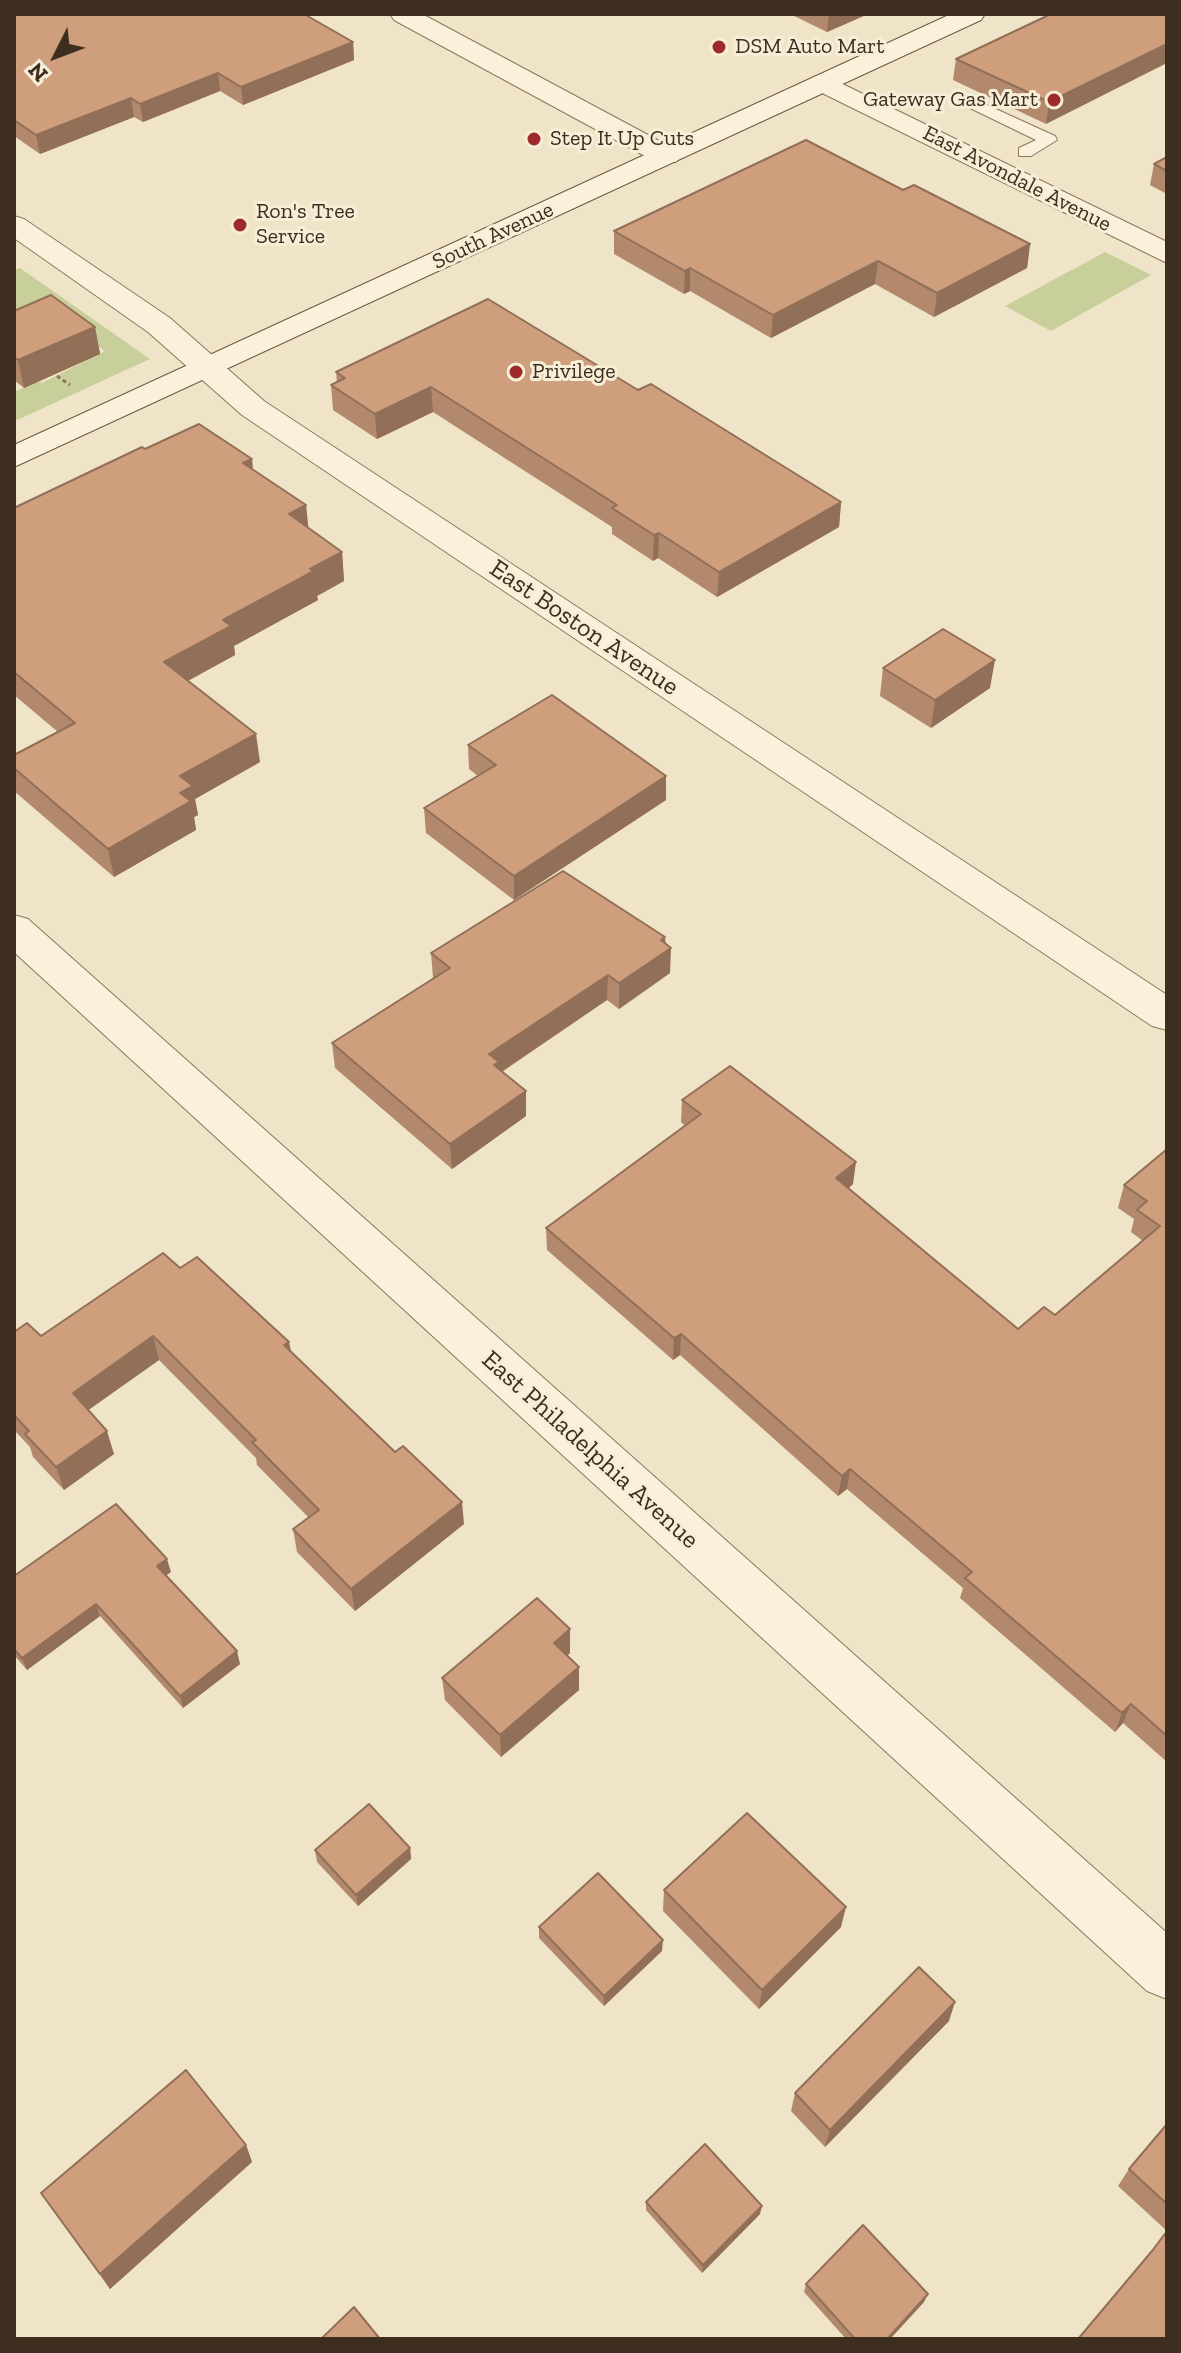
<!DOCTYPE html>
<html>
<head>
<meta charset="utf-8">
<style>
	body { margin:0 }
	#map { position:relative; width:1181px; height:2353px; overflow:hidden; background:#f0e4c8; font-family:"Zilla Slab",serif }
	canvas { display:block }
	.frame { position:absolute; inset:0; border:16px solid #3d2e20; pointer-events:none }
	.north { position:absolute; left:16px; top:16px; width:80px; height:80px; -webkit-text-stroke:6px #f7eed8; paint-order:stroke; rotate:228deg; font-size:22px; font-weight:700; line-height:32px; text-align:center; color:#3d2e20 }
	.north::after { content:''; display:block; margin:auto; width:28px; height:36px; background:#3d2e20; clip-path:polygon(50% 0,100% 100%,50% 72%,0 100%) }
</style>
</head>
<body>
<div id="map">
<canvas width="1181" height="2353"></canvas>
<div class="frame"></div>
<div class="north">N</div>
</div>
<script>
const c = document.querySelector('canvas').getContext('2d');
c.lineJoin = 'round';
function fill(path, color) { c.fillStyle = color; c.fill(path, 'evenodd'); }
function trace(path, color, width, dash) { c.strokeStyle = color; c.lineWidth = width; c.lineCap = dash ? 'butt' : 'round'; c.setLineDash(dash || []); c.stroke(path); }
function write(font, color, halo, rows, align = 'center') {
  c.font = font + ' "Zilla Slab",serif'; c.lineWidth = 6; c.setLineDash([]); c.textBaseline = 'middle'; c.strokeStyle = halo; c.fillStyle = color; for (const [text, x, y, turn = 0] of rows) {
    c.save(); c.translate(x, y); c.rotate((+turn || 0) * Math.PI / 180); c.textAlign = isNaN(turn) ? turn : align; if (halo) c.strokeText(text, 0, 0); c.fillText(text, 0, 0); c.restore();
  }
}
fill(new Path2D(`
	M1105 252 1151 275 1051 331 1005 306Z
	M20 268 150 359 17 420 14 417V392L39 381 42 383 105 351 69 326 14 341V270Z`), '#c9cf9b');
const service = new Path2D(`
	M976 100 1055 136 1057 140 1031 156H1019V148L1036 140 970 108 968 105Z`);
const minor = new Path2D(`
	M390 14H422L676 150 680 156 676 162H656L394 20Z
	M824 75 1167 242V263L814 89 810 83 814 77Z
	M14 216 24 219 170 318 264 401 1167 995V1030L1152 1026 242 415 148 332 14 238Z
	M14 915 28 919 1167 1933V1999L1147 1991 14 952Z`);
const secondary = new Path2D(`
	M951 14H985L981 20 14 467V445Z`);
trace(service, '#8d765c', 2);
trace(minor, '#8d765c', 2);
trace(secondary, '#6f573f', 2);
trace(new Path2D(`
	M57 376 70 385`), '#8d765c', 3, [4, 3]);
fill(service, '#faf1dc');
fill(minor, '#faf1dc');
fill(secondary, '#faf1dc');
fill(new Path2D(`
	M14 14 353 42 354 60 243 105 220 91 143 122 134 117 40 154 14 136Z
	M790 14H868L827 32Z
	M1167 14 1046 124 953 80 956 59Z
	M1167 157V194L1150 185 1154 164Z
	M903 190 1030 244 1027 268 934 317 875 284 771 338 690 291 684 294 614 254V231Z
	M14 311 95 327 100 354 24 388 14 380Z
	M336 372 638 390 841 502 839 527 717 597 658 558 653 561 612 534V527L433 412 377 439 333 410 331 385 337 382Z
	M145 449 253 470 306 505 308 528 342 552 344 581 317 596 318 600 234 646 235 655 188 681 260 762 195 799 198 815 194 817 196 830 114 877 14 791V755L58 732 14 695V508Z
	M883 668 990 688 931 728 880 696Z
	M468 745 666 776V800L514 900 426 833 424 808 478 776 469 769Z
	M665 937 670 973 619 1009 607 1000 502 1072 526 1091V1116L452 1169 335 1068 332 1043 433 978 431 953Z
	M682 1100 853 1184 848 1189 1018 1329 1055 1315 1143 1241 1131 1232 1134 1219 1118 1208 1124 1185 1167 1149V1762L1123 1723 1115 1732 960 1598 963 1588 847 1489 838 1496 680 1355 673 1360 547 1250 546 1228 685 1126 681 1122Z
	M180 1268 291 1353 464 1524 355 1611 297 1552 293 1529 309 1518 257 1465 256 1458 159 1360 88 1410 114 1454 64 1490 33 1457 30 1447 14 1430V1332L41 1336Z
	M171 1572 166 1575 240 1664 183 1708 100 1616 27 1670 14 1655V1576Z
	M570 1653 567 1655 579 1690 501 1757 445 1700 442 1678Z
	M410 1848 411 1859 358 1906 317 1862 315 1850Z
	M664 1890 841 1927 759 2009 663 1911Z
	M539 1927 662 1951 604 2006 539 1938Z
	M949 2021 825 2147 791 2111 795 2093Z
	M1167 2124V2339L1152 2251 1167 2231 1118 2186 1129 2169Z
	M246 2145 252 2162 110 2289 41 2193Z
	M646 2202 760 2214 702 2273 646 2210Z
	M806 2284 924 2302 890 2339H846L804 2292Z`), '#b2896c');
fill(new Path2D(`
	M829 14H868L827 32Z
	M353 42 354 60 243 105 241 87Z
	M1167 44V63L1046 124 1049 102Z
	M218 73 220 91 143 122 140 104Z
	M131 98 134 117 40 154 36 135Z
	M1030 244 1027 268 934 317 937 293Z
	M878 261 875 284 771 338 773 315Z
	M690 268V291L684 294 685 271Z
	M95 327 100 354 24 388 18 360Z
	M431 387 433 412 377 439 375 414Z
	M252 459 255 488 243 463Z
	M841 502 839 527 717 597 719 572Z
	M306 505 309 534 289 514Z
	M659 533 658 558 653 561 654 535Z
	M342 552 344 581 317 596 318 600 234 646 235 655 169 691 164 662 223 620Z
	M995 660 990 688 931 728 935 700Z
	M256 734 260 762 195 799 198 815 194 817 196 830 114 877 108 849 180 793V776Z
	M666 776V800L514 900V876Z
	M665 937 664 952 671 948 670 973 619 1009V983Z
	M608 975 607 1000 499 1073 500 1087 489 1054Z
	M526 1091V1116L452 1169 450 1144Z
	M856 1162 853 1184 833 1201 836 1178Z
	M681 1334 680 1355 673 1360 674 1338Z
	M153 1336 159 1360 80 1416 73 1393Z
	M289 1342 294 1365 284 1345Z
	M107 1431 114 1454 64 1490 56 1467Z
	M850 1469 847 1489 838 1496 842 1476Z
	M462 1502 464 1524 355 1611 351 1589Z
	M167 1559 171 1572 161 1579 157 1566Z
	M96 1604 100 1616 27 1670 22 1658Z
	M570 1629V1653L555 1666 554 1643Z
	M237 1651 240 1664 183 1708 180 1696Z
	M579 1667V1690L501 1757 500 1735Z
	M1131 1704 1123 1723 1115 1732 1122 1713Z
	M410 1848 411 1859 358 1906 356 1895Z
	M846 1907 841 1927 759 2009 762 1990Z
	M663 1940 662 1951 604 2006V1996Z
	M955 2002 949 2021 825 2147 830 2130Z
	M246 2145 252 2162 110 2289 100 2274Z
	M762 2206 760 2214 702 2273 703 2265Z
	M928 2294 924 2302 890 2339H887Z`), '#916f58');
const building = new Path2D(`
	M14 14H304L353 42 241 87 218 73 140 104 131 98 36 135 14 120Z
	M1051 14H1167V44L1049 102 956 59Z
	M806 140 903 190 914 185 1030 244 937 293 878 261 773 315 690 268 685 271 614 231Z
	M1167 157V171L1154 164Z
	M51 295 95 327 18 360 14 357V311Z
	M488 299 638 390 651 384 841 502 719 572 659 533 654 535 612 508 617 505 431 387 375 414 331 385 345 378 336 372Z
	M199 424 252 459 243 463 306 505 289 514 342 552 310 569 314 571 223 620 231 626 164 662 256 734 180 776 193 786 180 793 191 801 108 849 14 768V755L75 723 14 672V508L142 447 145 449Z
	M943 629 995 660 935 700 883 668Z
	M552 695 666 776 514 876 424 808 496 765 468 745Z
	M563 871 665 937 661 940 671 948 619 983 608 975 489 1054 499 1062 494 1065 526 1091 450 1144 332 1043 450 968 431 953Z
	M730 1066 856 1162 836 1178 1018 1329 1044 1307 1055 1315 1160 1226 1137 1210 1147 1201 1124 1185 1167 1149V1736L1131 1704 1122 1713 965 1578 972 1572 850 1469 842 1476 681 1334 674 1338 546 1228 701 1114 682 1100Z
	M163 1253 180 1268 197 1257 289 1342 284 1345 395 1452 403 1446 462 1502 351 1589 293 1529 319 1510 252 1442 256 1440 153 1336 73 1393 107 1431 56 1467 25 1434 29 1431 14 1415V1332L27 1323 41 1336Z
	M116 1504 167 1559 157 1566 237 1651 180 1696 96 1604 22 1658 14 1649V1576Z
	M537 1598 570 1629 554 1643 579 1667 500 1735 442 1678Z
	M369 1804 410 1848 356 1895 315 1850Z
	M747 1813 846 1907 762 1990 664 1890Z
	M598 1873 663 1940 604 1996 539 1927Z
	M919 1967 955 2002 830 2130 795 2093Z
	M186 2070 246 2145 100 2274 41 2193Z
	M1167 2124V2204L1129 2169Z
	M705 2144 762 2206 703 2265 646 2202Z
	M863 2225 928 2294 887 2339H855L806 2284Z
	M1167 2231V2339H1078L1152 2251Z
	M354 2307 380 2339H321Z`);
fill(building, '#cf9f7d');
trace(building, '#916f58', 2);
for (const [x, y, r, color] of [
	[719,47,8,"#9e2a2b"],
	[1054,100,8,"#9e2a2b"],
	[534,139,8,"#9e2a2b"],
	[240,225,8,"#9e2a2b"],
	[516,372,8,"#9e2a2b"]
]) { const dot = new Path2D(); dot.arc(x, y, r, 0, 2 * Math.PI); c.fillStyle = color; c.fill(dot); trace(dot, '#f7eed8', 3); }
write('22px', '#3d2e20', '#f7eed8', [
	["DSM Auto Mart",735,47],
	["Gateway Gas Mart",1038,100,"right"],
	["Step It Up Cuts",550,139],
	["Ron's Tree",256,212],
	["Service",256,237],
	["Privilege",532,372]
], 'left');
write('22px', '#3d2e20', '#f7eed8', [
	["East Avondale Avenue",1017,179,27],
	["South Avenue",493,236,-25]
]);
write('26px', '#3d2e20', '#f7eed8', [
	["East Boston Avenue",584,628,34],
	["East Philadelphia Avenue",590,1450,42]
]);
</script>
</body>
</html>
